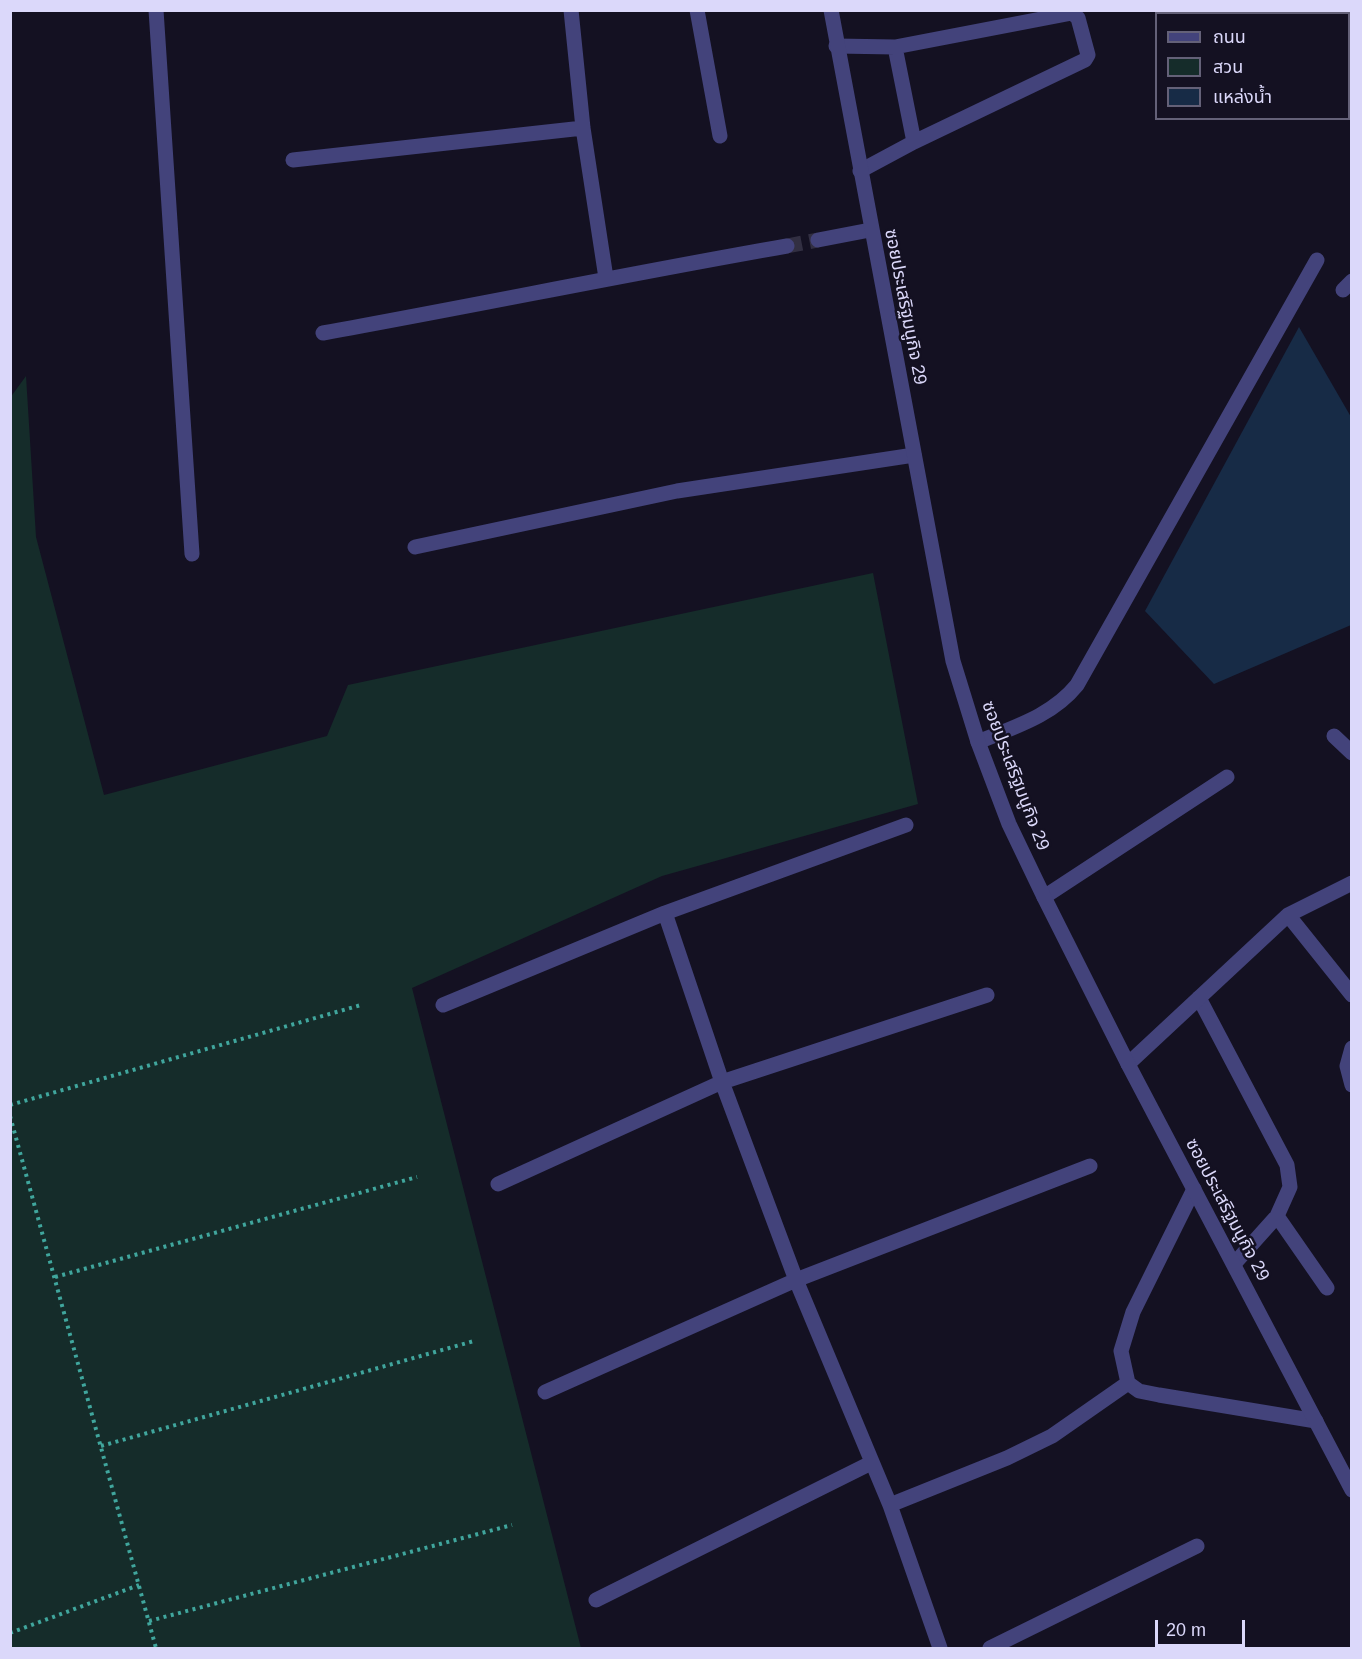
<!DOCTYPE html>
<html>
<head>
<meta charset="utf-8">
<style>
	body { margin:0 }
	#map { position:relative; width:1362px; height:1659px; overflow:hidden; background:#141122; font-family:Arial,"Noto Sans Thai",sans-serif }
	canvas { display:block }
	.frame { position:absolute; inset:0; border:12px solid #dbd8fa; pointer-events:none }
	.legend { position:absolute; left:1155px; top:12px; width:195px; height:108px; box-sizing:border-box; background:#141122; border:2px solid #646178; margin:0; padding:8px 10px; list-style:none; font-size:18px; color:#dbd8fa }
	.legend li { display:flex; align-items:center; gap:12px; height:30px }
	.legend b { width:30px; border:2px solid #646178 }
	.scale { position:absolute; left:1155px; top:1620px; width:90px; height:27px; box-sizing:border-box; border:3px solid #dbd8fa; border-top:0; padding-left:8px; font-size:18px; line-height:21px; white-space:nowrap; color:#dbd8fa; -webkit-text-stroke:4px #141122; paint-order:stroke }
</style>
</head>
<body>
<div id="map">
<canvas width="1362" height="1659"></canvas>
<div class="frame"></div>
<ul class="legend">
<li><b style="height:8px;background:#43437b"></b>ถนน</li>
<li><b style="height:16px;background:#152c2a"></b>สวน</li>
<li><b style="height:16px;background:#172b46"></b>แหล่งน้ำ</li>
</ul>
<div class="scale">20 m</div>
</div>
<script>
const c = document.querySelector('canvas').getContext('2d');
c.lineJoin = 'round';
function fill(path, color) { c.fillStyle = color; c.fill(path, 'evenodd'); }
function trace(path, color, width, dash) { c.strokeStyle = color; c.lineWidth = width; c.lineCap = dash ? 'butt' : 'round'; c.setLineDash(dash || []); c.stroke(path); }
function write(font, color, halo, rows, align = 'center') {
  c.font = font + ' Arial,"Noto Sans Thai",sans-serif'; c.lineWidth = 5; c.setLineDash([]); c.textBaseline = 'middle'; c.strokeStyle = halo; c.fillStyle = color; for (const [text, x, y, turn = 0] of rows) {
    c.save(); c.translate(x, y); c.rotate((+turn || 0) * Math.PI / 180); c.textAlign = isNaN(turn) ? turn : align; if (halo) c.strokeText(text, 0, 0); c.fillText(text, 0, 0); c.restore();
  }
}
fill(new Path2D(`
	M26 376 36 537 104 795 327 736 348 685 873 573 918 804 662 876 412 988 581 1648H11L10 398Z`), '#152c2a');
fill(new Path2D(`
	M1299 327 1351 417V625L1214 684 1145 611Z`), '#172b46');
trace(new Path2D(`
	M787 246 818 240`), '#322f42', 15, [15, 8]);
trace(new Path2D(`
	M10 1105 361 1005
	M10 1116 156 1648
	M55 1277 417 1177
	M101 1446 474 1341
	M149 1621 512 1525
	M10 1633 139 1585`), '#40a69d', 4, [3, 4.5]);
trace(new Path2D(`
	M836 46 895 47 1072 13 1078 18 1088 55 1085 60 914 142 860 171
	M895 47 914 142
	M1334 736 1352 753
	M1199 998 1287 1165 1290 1187 1277 1216 1234 1264
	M1277 1216 1327 1288`), '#43437b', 15);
trace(new Path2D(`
	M156 10 192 554
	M571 10 583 128 606 278
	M697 10 720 136
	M293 160 583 128
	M818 240 870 230
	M1343 290 1352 281
	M323 333C478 305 632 273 787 246
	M415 547 677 491 914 455
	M978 742C1014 727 1052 716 1077 685L1317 260
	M1044 897 1227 777
	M665 913 722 1082 796 1280 890 1505 940 1648
	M1288 915 1352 995
	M443 1005 665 913 906 825
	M1352 1048 1347 1066 1352 1085
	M1128 1064 1288 915 1352 883
	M498 1184 722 1082 987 995
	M1194 1189 1133 1312 1121 1351 1128 1383 1139 1391 1159 1395 1316 1421
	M545 1392 796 1280 1090 1166
	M890 1505 1007 1458 1052 1436 1128 1383
	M596 1600 871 1463
	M990 1648 1197 1546`), '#43437b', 15);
trace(new Path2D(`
	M831 10 953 661 978 742 1009 824 1044 897 1128 1064 1352 1490`), '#43437b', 15);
write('18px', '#dbd8fa', '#141122', [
	["ซอยประเสริฐมนูกิจ 29",905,307,79],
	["ซอยประเสริฐมนูกิจ 29",1015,776,69],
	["ซอยประเสริฐมนูกิจ 29",1227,1210,62]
]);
</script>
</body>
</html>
